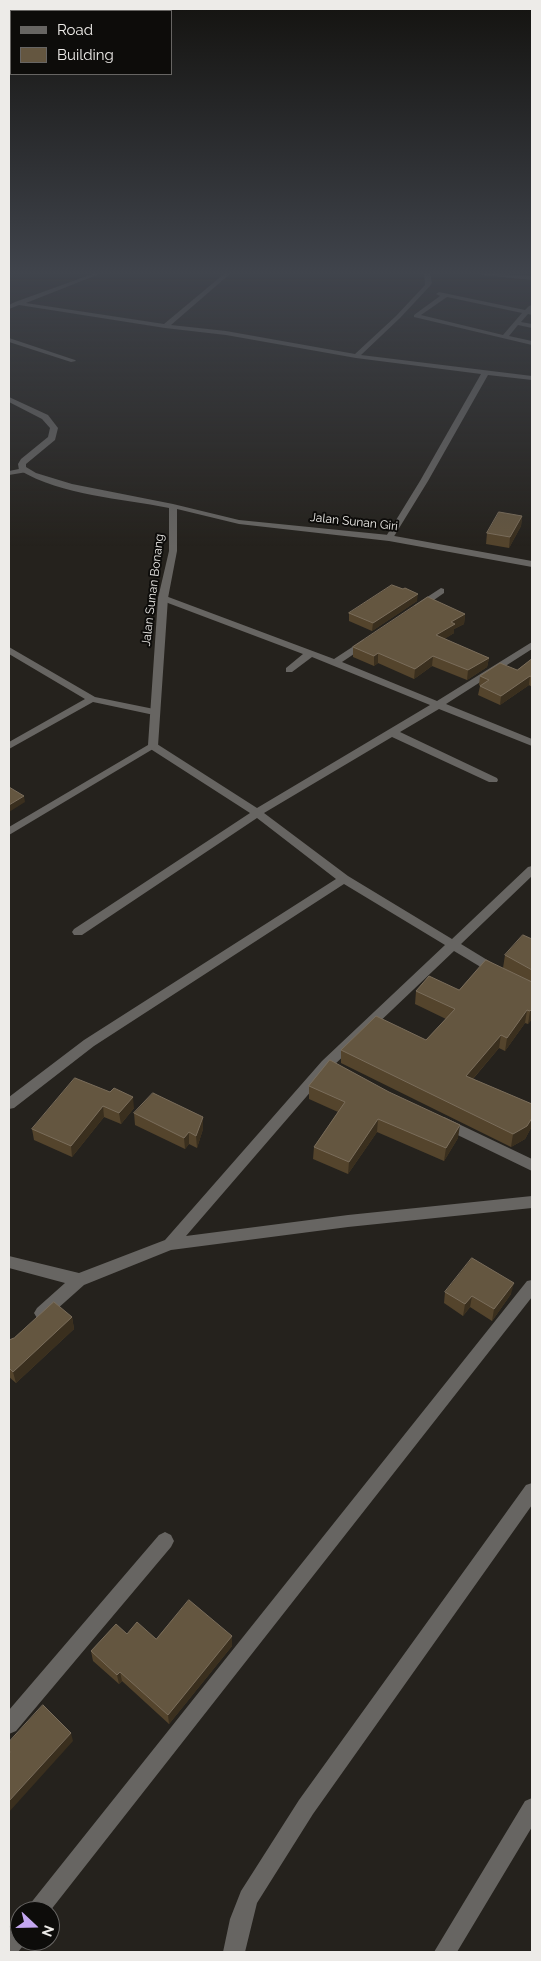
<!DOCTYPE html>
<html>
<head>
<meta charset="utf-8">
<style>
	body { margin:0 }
	#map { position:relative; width:541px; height:1961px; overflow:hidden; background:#25221d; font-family:Raleway,sans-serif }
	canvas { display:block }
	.frame { position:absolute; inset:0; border:10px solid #edebe8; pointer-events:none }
	.legend { position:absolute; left:10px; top:10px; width:162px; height:65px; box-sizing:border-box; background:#0d0c0a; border:1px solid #676563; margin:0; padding:6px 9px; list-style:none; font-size:15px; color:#edebe8 }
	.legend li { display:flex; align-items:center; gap:10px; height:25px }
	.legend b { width:25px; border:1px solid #676563 }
	.north { position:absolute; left:10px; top:1901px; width:50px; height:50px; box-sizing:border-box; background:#0d0c0a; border:1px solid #676563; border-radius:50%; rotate:111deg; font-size:14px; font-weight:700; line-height:20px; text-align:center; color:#edebe8 }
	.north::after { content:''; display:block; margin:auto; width:18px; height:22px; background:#c4a7f1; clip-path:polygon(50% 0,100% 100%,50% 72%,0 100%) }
</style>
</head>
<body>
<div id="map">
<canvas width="541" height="1961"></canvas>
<div class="frame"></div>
<ul class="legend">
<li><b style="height:6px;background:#676562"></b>Road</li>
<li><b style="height:14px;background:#645640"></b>Building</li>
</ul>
<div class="north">N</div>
</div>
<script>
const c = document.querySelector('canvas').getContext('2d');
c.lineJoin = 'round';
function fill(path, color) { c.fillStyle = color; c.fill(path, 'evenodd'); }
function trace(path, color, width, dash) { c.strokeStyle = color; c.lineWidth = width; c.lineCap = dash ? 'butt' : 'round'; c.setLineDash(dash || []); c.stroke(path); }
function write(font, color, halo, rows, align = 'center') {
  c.font = font + ' Raleway,sans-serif'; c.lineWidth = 4; c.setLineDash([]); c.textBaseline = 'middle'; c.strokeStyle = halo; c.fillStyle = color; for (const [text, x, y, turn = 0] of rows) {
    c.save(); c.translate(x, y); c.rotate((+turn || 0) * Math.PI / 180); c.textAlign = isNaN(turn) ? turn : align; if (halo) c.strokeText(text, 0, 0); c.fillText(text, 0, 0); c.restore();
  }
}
fill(new Path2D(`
	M95 273H102L26 303 164 324 225 273H231L171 325 226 331 355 354 396 316 425 285 424 273H430L432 283 429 287 400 318 361 355 532 376V380L488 375 428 481 393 538 389 541 385 538 420 481 481 374 356 358 226 335 165 328 19 305 9 309V305L15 302Z
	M480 273 532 276V280L483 275Z
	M439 292 525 310 529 306 532 305V315L528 314 521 322 532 324V328L518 325 509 336 532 341V345L414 317V315L440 296 436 294ZM447 297 522 313 503 335 421 315Z
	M9 338 75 360 76 361 71 362 9 342Z
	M24 468H27V472L9 475V471Z
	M441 588 444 589V593L421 609H415V605Z
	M163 595 334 659 363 640H369V644L342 662 437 701 532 642V649L446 704 532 739V746L439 709 400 732 497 778 498 780 497 782H489L392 737 264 813 348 876 452 939 528 867 532 866V876L461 944 502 969 504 972 502 975H494L454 951 332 1067 186 1236 348 1215 532 1196V1208L348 1227 171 1250 84 1285 47 1318 42 1320 37 1318 34 1313 37 1308 65 1283 9 1268V1256L79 1273 165 1240 322 1061 445 945 344 884 94 1046 14 1108 9 1109V1097L84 1040 336 879 257 818 82 935H74L72 932 74 929 250 813 149 748 148 746 149 744H157L257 808 430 705 312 657 292 672H286V668L303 654 160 600 158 598Z
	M9 647 95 697 154 709 159 712 154 715 93 702 9 749V742L85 699 9 654Z
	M444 1117 532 1159V1171L439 1126 437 1122 439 1118Z
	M532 1280V1297L50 1911H27L30 1904 527 1281Z
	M532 1483V1505L313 1814 257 1903 245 1952H223L230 1919 241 1891 299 1800 526 1485Z
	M165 1532 171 1535 174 1541 171 1547 16 1731 9 1734V1710L159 1535Z
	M532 1798V1827L457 1952H434L525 1801Z
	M20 1922V1941H27L18 1952H9C9 1938 6 1928 20 1922Z`), '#676562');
fill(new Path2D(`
	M9 397 48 415 58 428 55 440 26 464V467L36 473 72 484 173 504 239 520 389 535 532 561V567L389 541 239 524 177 509V551L168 598 158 746 9 835V827L148 745 158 598 169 551V508C120 498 63 496 19 470L18 464 21 459 48 437 50 428 42 419 9 402Z`), '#676562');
fill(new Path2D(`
	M522 516 521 526 509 548 486 544 487 533Z
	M403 589 417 601 372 631 349 621V613Z
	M465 614 464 624 454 629V633L444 639 489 658 487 667 467 680 432 666 414 679 378 663 374 666 353 657V647Z
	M532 659V687L529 685 500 705 478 695 480 686 479 685 480 676 517 670Z
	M532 939V1019L528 1024 525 1023 505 1051 499 1048 473 1079 532 1104V1126L525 1139 511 1147 341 1063V1050L426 1040 446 1019 415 1004 416 991 459 990 509 971 503 968 505 955Z
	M75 1078 134 1108 121 1124 104 1117 72 1157 34 1140 32 1129Z
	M309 1086 458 1138 444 1161 377 1132 348 1174 313 1159 314 1147 338 1112 309 1099Z
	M134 1113 203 1129 197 1148 189 1144 185 1149 135 1125Z
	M445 1292 511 1294 492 1321 470 1307 463 1316 444 1303Z
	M72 1317 74 1329 16 1383 9 1377V1340Z
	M127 1634 156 1639 232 1636V1646L169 1724 122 1681 119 1684 93 1661 91 1651Z`), '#54442c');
fill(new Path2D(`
	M522 516 521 526 509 548 510 537Z
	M418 594 417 601 372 631 373 623Z
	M465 614 464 624 454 629V633L435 645 436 635 451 622Z
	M378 653V663L374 666V656Z
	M433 656 432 666 414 679 415 669Z
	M489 658 487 667 467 680 468 670Z
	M530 676 529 685 500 705 501 696Z
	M24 796 25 802 9 812V805Z
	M532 1009V1019L528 1024 530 1011Z
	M527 1010 525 1023 505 1051 507 1038Z
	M501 1035 499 1048 464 1089 466 1076Z
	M133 1097 134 1108 121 1124 119 1113Z
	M103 1106 104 1117 72 1157 71 1146Z
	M203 1117V1129L197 1148 196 1136Z
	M532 1118V1126L525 1139 511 1147 513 1134Z
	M378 1119 377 1132 348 1174 349 1162Z
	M460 1125 458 1138 444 1161 446 1148Z
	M189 1132V1144L185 1149 184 1138Z
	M514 1283 511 1294 492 1321 494 1309Z
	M472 1296 470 1307 463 1316 465 1304Z
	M72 1317 74 1329 16 1383 13 1372Z
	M232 1636V1646L169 1724 168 1715Z
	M120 1672 122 1681 119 1684 117 1675Z
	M71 1733 73 1741 9 1812V1801Z`), '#3a2f1e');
const building = new Path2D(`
	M499 512 522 516 510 537 487 533Z
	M392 585 403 589 405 588 418 594 373 623 349 613Z
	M428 597 465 614 451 622 455 624 436 635 489 658 468 670 433 656 415 669 378 653 374 656 353 647Z
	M532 659V677L530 676 501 696 480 686 489 680 480 676 500 663 517 670Z
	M9 787 24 796 9 805Z
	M523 935 532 939V970L505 955Z
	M486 960 532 982V1009L530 1011 527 1010 507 1038 501 1035 466 1076 532 1104V1118L527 1126 513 1134 341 1050 376 1016 426 1040 455 1009 416 991 429 976 459 990Z
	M330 1060 389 1092 460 1125 446 1148 378 1119 349 1162 314 1147 345 1102 309 1086Z
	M75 1078 110 1092 114 1088 133 1097 119 1113 103 1106 71 1146 32 1129Z
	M153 1093 203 1117 196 1136 189 1132 184 1138 134 1113Z
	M472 1258 514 1283 494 1309 472 1296 465 1304 445 1292Z
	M54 1302 72 1317 13 1372 9 1368V1340L14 1338Z
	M189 1600 232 1636 168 1715 120 1672 117 1675 91 1651 116 1624 127 1634 137 1622 156 1639Z
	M43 1705 71 1733 9 1801V1754L10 1752 9 1750V1742Z`);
fill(building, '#645640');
trace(building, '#7a6d5b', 1);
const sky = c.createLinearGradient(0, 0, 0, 547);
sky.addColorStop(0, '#141310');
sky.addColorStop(0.5, '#40444c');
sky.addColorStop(1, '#40444c00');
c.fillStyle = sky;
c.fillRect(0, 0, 541, 547);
write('12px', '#edebe8', '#0d0c0a', [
	["Jalan Sunan Giri",354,522,6],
	["Jalan Sunan Bonang",153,590,-83]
]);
</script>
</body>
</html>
